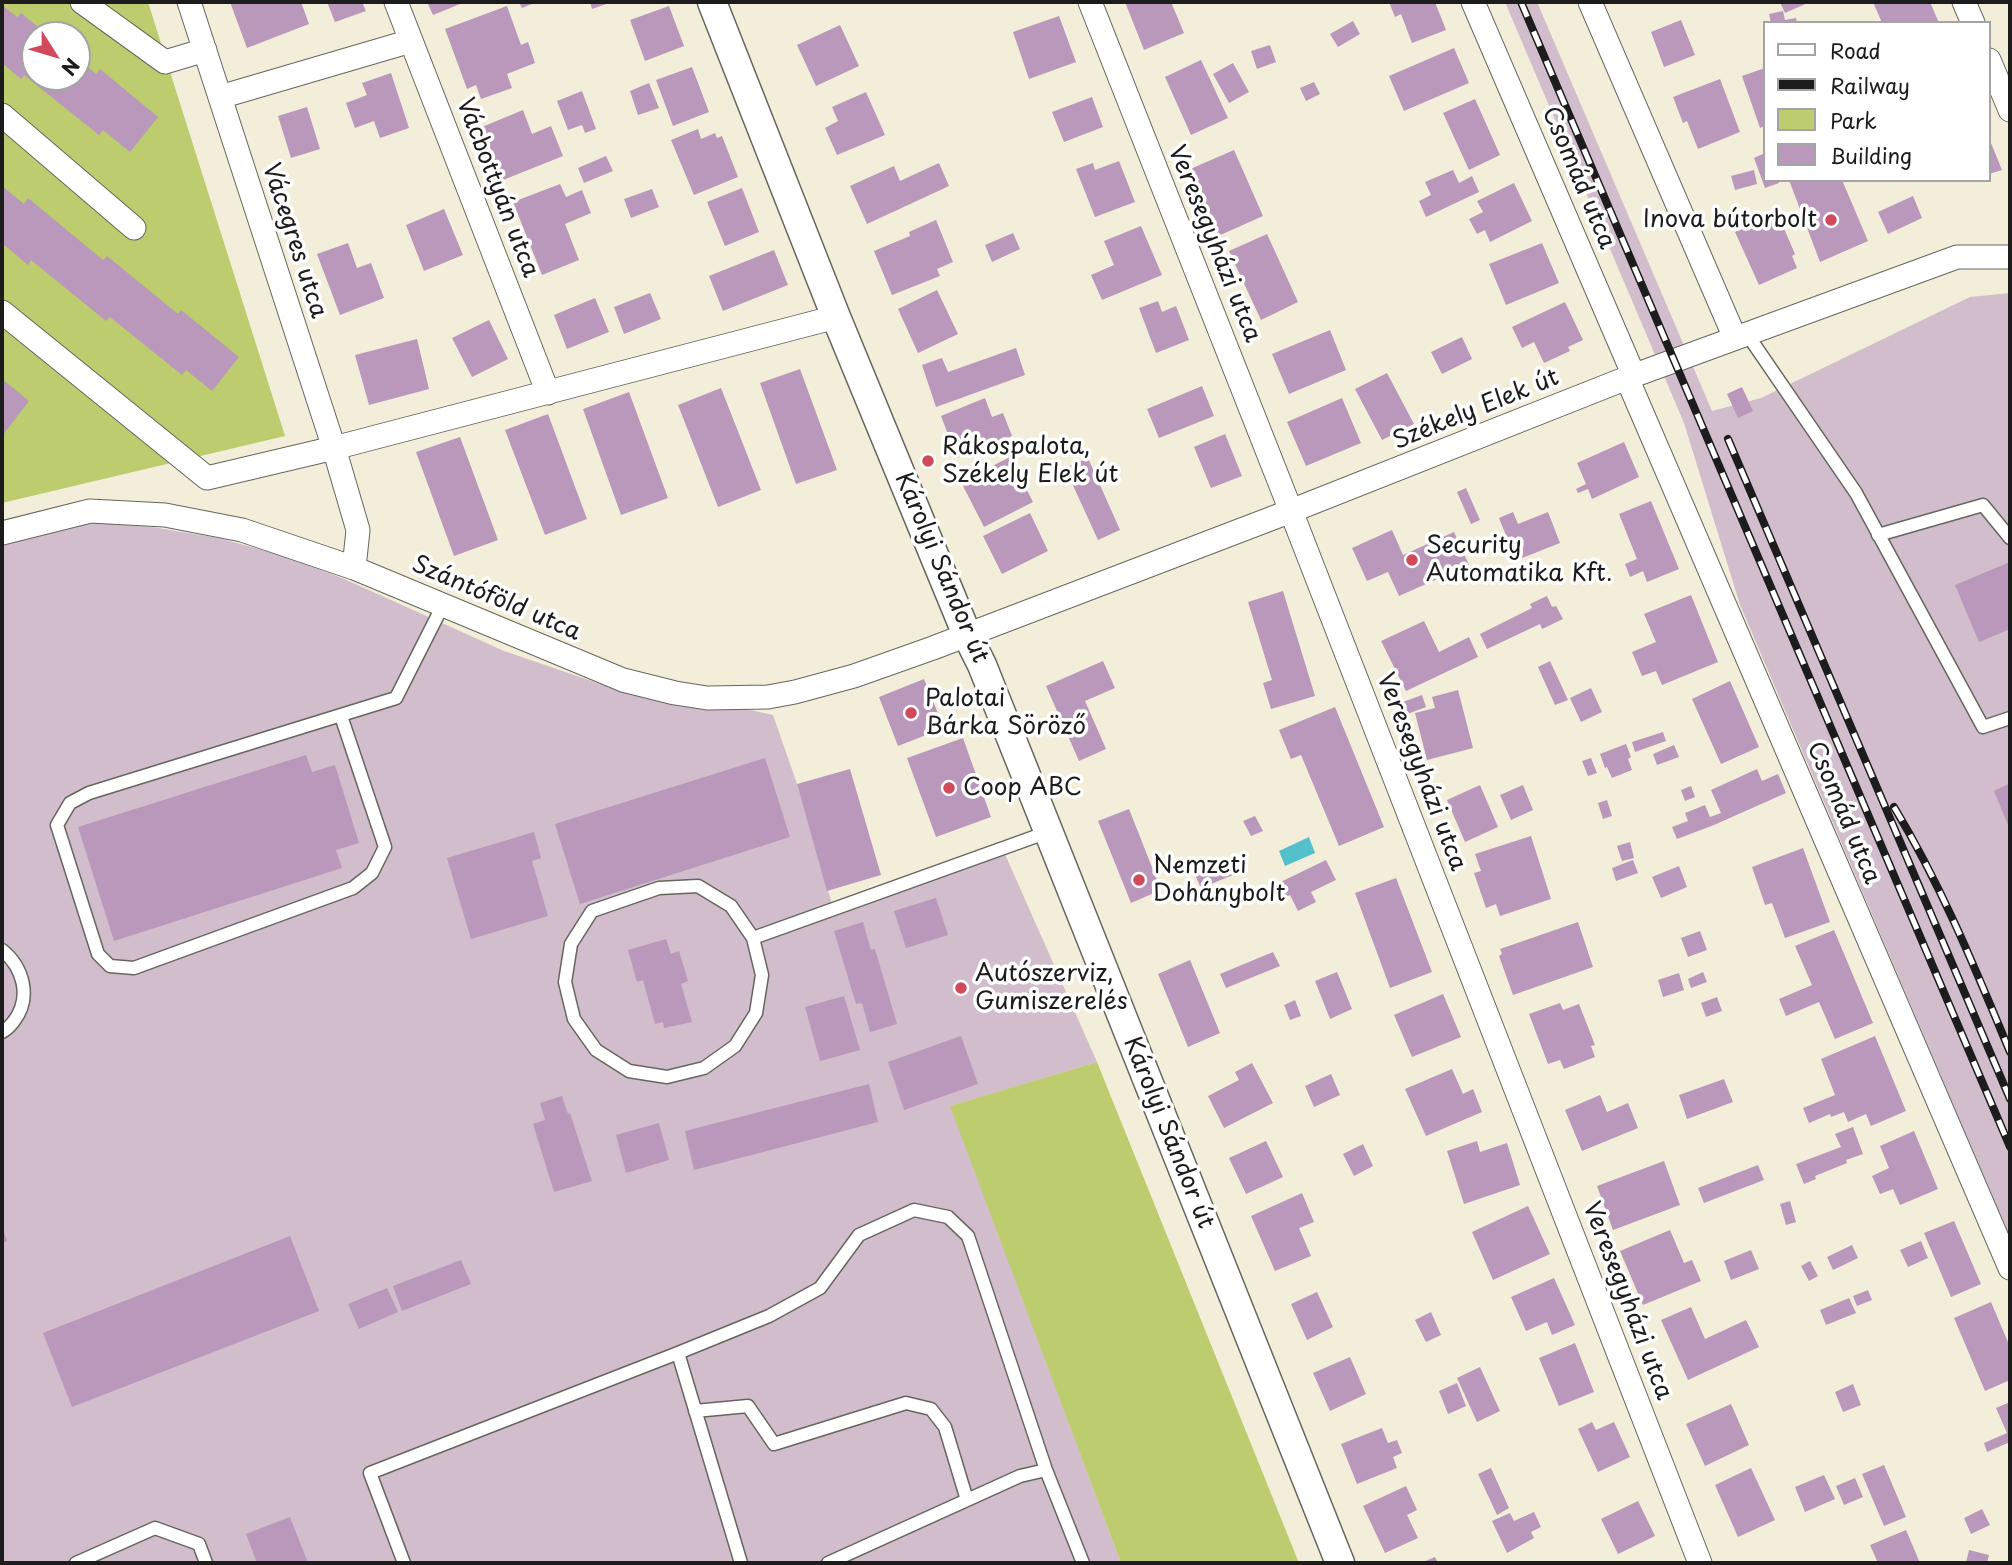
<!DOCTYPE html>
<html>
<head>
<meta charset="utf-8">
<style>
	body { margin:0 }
	#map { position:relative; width:2012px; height:1565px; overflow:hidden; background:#f3eeda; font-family:"Playpen Sans",sans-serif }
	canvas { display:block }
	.frame { position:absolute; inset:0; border:4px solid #1c1c1c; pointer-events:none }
	.legend { position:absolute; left:1763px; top:21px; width:228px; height:161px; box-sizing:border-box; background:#fff; border:2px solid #a4a4a4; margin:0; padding:9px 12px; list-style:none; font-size:21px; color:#1c1c1c }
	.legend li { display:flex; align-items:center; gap:14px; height:35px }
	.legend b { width:35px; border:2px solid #a4a4a4 }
	.north { position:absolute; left:21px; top:21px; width:70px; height:70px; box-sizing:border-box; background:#fff; border:2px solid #a4a4a4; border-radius:50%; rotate:127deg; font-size:19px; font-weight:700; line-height:28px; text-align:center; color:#1c1c1c }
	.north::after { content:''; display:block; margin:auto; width:24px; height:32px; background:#d1495b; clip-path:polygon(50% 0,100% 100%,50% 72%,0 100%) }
</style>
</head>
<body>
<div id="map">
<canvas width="2012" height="1565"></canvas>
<div class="frame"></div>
<ul class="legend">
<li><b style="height:9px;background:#fff"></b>Road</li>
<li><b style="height:9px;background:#1c1c1c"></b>Railway</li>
<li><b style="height:19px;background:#bccc6e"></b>Park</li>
<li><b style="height:19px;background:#b998bb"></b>Building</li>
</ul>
<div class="north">N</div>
</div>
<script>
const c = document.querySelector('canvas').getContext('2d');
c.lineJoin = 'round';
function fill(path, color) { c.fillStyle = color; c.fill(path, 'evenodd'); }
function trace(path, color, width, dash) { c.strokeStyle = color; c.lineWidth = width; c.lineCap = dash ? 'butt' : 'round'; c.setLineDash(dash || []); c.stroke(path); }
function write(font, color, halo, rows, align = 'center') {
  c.font = font + ' "Playpen Sans",sans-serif'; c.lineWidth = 7; c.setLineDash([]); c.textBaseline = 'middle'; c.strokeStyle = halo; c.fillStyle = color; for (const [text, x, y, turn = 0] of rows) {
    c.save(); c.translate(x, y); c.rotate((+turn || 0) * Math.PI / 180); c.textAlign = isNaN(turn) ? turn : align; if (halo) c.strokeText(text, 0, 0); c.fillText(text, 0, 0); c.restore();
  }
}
fill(new Path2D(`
	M1505 2H1537L1712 411 1761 398 1970 297 2010 293V1238L1740 605 1684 423Z
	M86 522 152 527 218 538 281 555 342 578 504 651 615 689 741 708 773 715 797 784 832 904 1000 843 1097 1062 951 1106 1121 1563H2V544Z`), '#d1bdcb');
fill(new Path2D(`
	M2 2H148L285 436 2 503ZM35 35H77V77H35Z
	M1097 1062 1299 1563H1121L950 1106Z`), '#bccc6e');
fill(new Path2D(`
	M1309 837 1315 853 1285 866 1279 851Z`), '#53c0cc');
fill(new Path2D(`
	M230 2H301L309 24 247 48Z
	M327 2H362L366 11 335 22Z
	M427 2H465L433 15Z
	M519 2H537L522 8Z
	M590 2H612L592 9Z
	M1125 2H1171L1184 33 1144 50Z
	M1389 2H1435L1446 30 1412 43 1401 14 1395 17Z
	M1780 2H1810L1785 13Z
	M1873 2H1930L1939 23H1882Z
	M2 5 17 17 21 13 48 35H35V77H77V58L96 74 100 69 158 117 130 152 103 130 99 135 24 75 21 79 2 63Z
	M507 6 521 45 528 42 535 63 507 74 512 88 481 99 476 85 467 89 445 29Z
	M669 6 684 46 645 61 630 20Z
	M1783 11 1785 20 1796 18 1797 23H1771L1769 14Z
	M1059 16 1076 62 1029 79 1013 32Z
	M1681 20 1695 55 1664 67 1651 32Z
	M1353 21 1360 34 1338 47 1330 34Z
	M840 25 859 66 816 86 797 45Z
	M1270 45 1276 62 1257 69 1251 51Z
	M1454 48 1469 83 1404 111 1389 76Z
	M1201 60 1228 118 1191 135 1165 77Z
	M1233 63 1249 92 1229 103 1213 74Z
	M692 67 709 112 673 126 656 80Z
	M1765 68V126L1760 128 1742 76Z
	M391 73 409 128 380 138 374 121 355 128 346 103 367 95 362 83Z
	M1720 79 1740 132 1698 149 1687 121 1683 123 1673 97Z
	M1314 82 1320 94 1306 101 1300 88Z
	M649 83 659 108 638 115 630 91Z
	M582 91 596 129 585 133 582 125 568 130 557 101Z
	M866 92 885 135 837 155 825 128 838 121 832 107Z
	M1092 97 1103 127 1064 142 1052 112Z
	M1475 99 1500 155 1469 170 1443 113Z
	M307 107 320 149 291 158 278 116Z
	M523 110 532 134 551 126 563 156 503 180 482 127Z
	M698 129 701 139 715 133 717 138 722 136 738 177 694 195 671 140Z
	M1989 138 2002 170 1989 174Z
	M1234 150 1263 216 1216 237 1188 170Z
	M1765 153V180H1778L1779 183 1765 188 1754 158Z
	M606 156 613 171 584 183 578 168Z
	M1119 161 1135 202 1095 217 1076 169 1093 163 1095 170Z
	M939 163 949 186 867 224 850 186 894 166 900 181Z
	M1453 170 1459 183 1472 176 1479 192 1426 217 1419 201 1431 195 1425 182Z
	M1754 170 1757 184 1735 190 1731 176Z
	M1789 180H1842L1868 241 1820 262Z
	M1514 183 1532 221 1490 242 1485 230 1477 234 1469 219 1483 212 1477 201Z
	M560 184 566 197 582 190 591 213 565 224 579 260 542 275 513 202Z
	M2 186 24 204 28 198 103 260 107 256 178 314 181 310 239 357 212 391 186 370 182 375 110 317 106 321 31 260 28 265 2 243Z
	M742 188 759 232 725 246 707 202Z
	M652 189 659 207 631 218 624 199Z
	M1913 196 1922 218 1888 234 1878 212Z
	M444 209 463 255 424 271 406 225Z
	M1774 215 1778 226 1782 224 1795 254 1792 256 1797 268 1759 285 1735 232Z
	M936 220 953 262 937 269 940 276 892 295 874 251 910 236 909 232Z
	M1141 226 1162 275 1102 300 1091 275 1114 265 1104 241Z
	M1013 233 1020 249 992 262 985 245Z
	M1267 234 1298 302 1261 320 1229 251Z
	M348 243 357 268 371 263 384 298 340 315 317 254Z
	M1542 243 1559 283 1506 305 1489 264Z
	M774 250 788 285 723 311 709 276Z
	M937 290 958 334 918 353 898 309Z
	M650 293 661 319 624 334 614 307Z
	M595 298 609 332 567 349 554 315Z
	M1158 301 1162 312 1176 306 1189 340 1156 353 1139 308Z
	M1565 302 1583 340 1568 347 1570 351 1544 363 1534 342 1522 348 1512 327Z
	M489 320 508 359 472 377 452 338Z
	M1330 330 1346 370 1289 394 1272 354Z
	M1462 337 1472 359 1442 374 1431 352Z
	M417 339 429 389 369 405 355 355Z
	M1016 348 1025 375 936 407 922 365 942 358 948 372Z
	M800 369 837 470 796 484 760 383Z
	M1387 373 1414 424 1382 440 1355 389Z
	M2 379 29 401 2 436Z
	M1202 386 1214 416 1159 438 1147 409Z
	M1742 387 1753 411 1738 418 1727 394Z
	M721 388 761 490 718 507 678 405Z
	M629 392 668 498 621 515 583 409Z
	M985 398 992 417 1003 413 1012 436 957 458 941 416Z
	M1342 398 1361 443 1306 466 1287 422Z
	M548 414 587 519 545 535 505 430Z
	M1225 434 1242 476 1211 488 1194 447Z
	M460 437 498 540 454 556 416 452Z
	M1624 442 1639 477 1592 499 1588 489 1578 493 1576 489 1586 484 1577 463Z
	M1010 457 1033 502 984 527 961 482Z
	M1088 458 1120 530 1098 540 1065 468Z
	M1466 488 1480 520 1471 524 1457 492Z
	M1651 501 1679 569 1647 582 1643 571 1630 577 1625 564 1637 559 1619 514Z
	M1513 512 1518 524 1548 512 1560 543 1512 562 1507 549 1511 548 1499 518Z
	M1030 513 1048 551 1002 574 983 536Z
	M1392 530 1403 555 1454 532 1469 565 1399 596 1388 572 1367 581 1352 548Z
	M2010 562V629L1979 642 1955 585Z
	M1283 591 1315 696 1271 709 1263 683 1272 680 1248 602Z
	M1691 595 1718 662 1662 685 1656 671 1642 676 1632 652 1656 642 1644 614Z
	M1547 596 1552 607 1556 606 1563 619 1542 629 1540 624 1487 649 1480 634 1532 608 1530 604Z
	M1424 621 1439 652 1469 637 1478 657 1406 691 1381 641Z
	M1103 661 1115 688 1085 701 1106 749 1079 761 1046 686Z
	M1550 661 1568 700 1555 705 1538 667Z
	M924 679 944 728 898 746 879 697Z
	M1730 681 1759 747 1721 764 1692 699Z
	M1591 688 1602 712 1581 722 1570 698Z
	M1458 690 1473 748 1427 760 1415 713 1435 708 1432 697Z
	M1422 695 1426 707 1402 716 1397 704Z
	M1335 707 1384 827 1339 846 1301 755 1291 759 1279 730Z
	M1663 732 1666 741 1635 752 1632 742Z
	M963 738 991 817 936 837 907 758Z
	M1626 744 1631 757 1628 759 1632 770 1612 778 1607 767 1605 768 1600 754Z
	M1674 745 1679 757 1657 765 1653 754Z
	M306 755 312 772 335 765 359 843 336 850 342 868 114 941 78 827Z
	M765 758 790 837 580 904 555 824Z
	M1591 758 1597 773 1588 776 1582 761Z
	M850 769 881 875 827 891 797 784Z
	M1757 769 1762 781 1778 774 1786 793 1714 825 1677 839 1672 827 1688 821 1685 813 1705 805 1710 817 1721 813 1711 790Z
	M2010 783V830L1994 791Z
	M1480 785 1498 827 1465 842 1447 800Z
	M1523 785 1533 810 1511 820 1500 795Z
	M1691 786 1695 797 1685 801 1681 790Z
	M1607 800 1612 816 1603 819 1598 803Z
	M1129 809 1161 890 1131 903 1098 821Z
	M1255 816 1263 831 1251 836 1243 821Z
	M534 832 541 858 532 861 548 916 471 939 447 858Z
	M1531 836 1551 899 1500 916 1496 904 1486 908 1474 873 1481 871 1475 854Z
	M1630 842 1634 858 1622 861 1617 846Z
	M1803 848 1830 922 1785 938 1772 903 1765 905 1752 867Z
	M1225 857 1233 875 1201 888 1195 875 1213 866 1212 863Z
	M1326 860 1336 880 1311 892 1316 902 1298 911 1290 895 1271 904 1264 890Z
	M1633 860 1638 873 1616 881 1612 868Z
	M1679 866 1687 887 1661 898 1652 877Z
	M1396 878 1432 972 1390 988 1355 893Z
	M936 898 948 935 906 948 894 911Z
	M863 922 871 950 875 949 897 1024 870 1032 862 1003 856 1004 834 931Z
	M1578 922 1593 967 1513 995 1499 956 1502 954 1500 949Z
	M1834 930 1873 1023 1835 1039 1819 1002 1786 1016 1779 999 1812 985 1795 946Z
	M1700 931 1707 950 1688 957 1681 938Z
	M666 939 671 954 679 951 688 981 681 984 692 1022 664 1028 663 1022 655 1024 643 980 637 982 628 950Z
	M1273 952 1280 966 1226 988 1220 974Z
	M1190 960 1220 1033 1188 1047 1158 974Z
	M1337 972 1352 1009 1330 1019 1315 981Z
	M1703 972 1707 982 1691 988 1688 979Z
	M1679 973 1684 990 1663 997 1658 980Z
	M1443 994 1461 1037 1412 1057 1394 1015Z
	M844 996 860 1050 820 1061 805 1007Z
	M1717 997 1722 1011 1706 1017 1701 1003Z
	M1295 1000 1301 1016 1290 1020 1284 1005Z
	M1560 1003 1563 1010 1579 1004 1595 1045 1591 1046 1595 1057 1564 1069 1560 1060 1548 1064 1529 1014Z
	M961 1036 978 1084 904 1110 888 1062Z
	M1875 1036 1906 1111 1871 1126 1866 1114 1848 1122 1844 1112 1831 1117 1830 1114 1809 1123 1803 1108 1835 1095 1821 1059Z
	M1252 1063 1273 1103 1224 1128 1208 1096 1239 1080 1235 1072Z
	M1452 1069 1463 1094 1473 1089 1482 1112 1426 1136 1405 1089Z
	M1331 1074 1340 1095 1314 1107 1305 1086Z
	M1724 1079 1733 1102 1687 1119 1679 1095Z
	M869 1084 878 1122 694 1170 685 1131Z
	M1600 1095 1607 1112 1628 1103 1638 1128 1582 1151 1565 1110Z
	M562 1096 568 1114 570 1113 592 1181 554 1192 533 1124 545 1120 540 1103Z
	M659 1123 669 1160 626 1173 616 1135Z
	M1853 1127 1863 1154 1846 1160 1847 1163 1815 1176 1816 1179 1804 1184 1796 1164 1841 1147 1835 1134Z
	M1914 1131 1938 1189 1900 1205 1893 1189 1880 1194 1872 1176 1889 1168 1880 1146Z
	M1266 1141 1283 1177 1246 1194 1229 1158Z
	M1477 1141 1480 1152 1507 1143 1520 1185 1464 1204 1447 1151Z
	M1363 1144 1373 1166 1354 1176 1343 1154Z
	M1664 1161 1680 1205 1613 1230 1597 1186Z
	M1758 1165 1764 1180 1704 1203 1698 1188Z
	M1302 1193 1314 1222 1299 1228 1311 1256 1275 1271 1251 1216Z
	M1790 1201 1796 1222 1786 1225 1780 1204Z
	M1528 1206 1550 1254 1493 1280 1472 1232Z
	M1954 1221 1981 1284 1951 1297 1924 1233Z
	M2 1227 7 1241 2 1243Z
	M1670 1230 1684 1263 1692 1260 1701 1281 1643 1305 1620 1251Z
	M290 1236 319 1311 72 1407 43 1333Z
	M1921 1241 1928 1258 1908 1267 1900 1250Z
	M1852 1245 1858 1258 1833 1270 1827 1257Z
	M1751 1250 1759 1269 1731 1280 1724 1261Z
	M461 1260 471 1284 402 1311 393 1286Z
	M1810 1261 1818 1276 1809 1281 1801 1266Z
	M1554 1278 1575 1325 1552 1335 1547 1322 1526 1331 1511 1297Z
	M387 1288 398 1312 359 1329 348 1304Z
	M1868 1290 1872 1300 1857 1306 1853 1296Z
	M1317 1292 1333 1327 1307 1340 1291 1304Z
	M1849 1298 1856 1313 1826 1325 1820 1310Z
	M1991 1302 2010 1347V1380L1985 1391 1954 1318Z
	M1691 1307 1705 1339 1746 1320 1759 1347 1688 1380 1661 1320Z
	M1431 1312 1441 1335 1426 1342 1415 1320Z
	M1575 1343 1594 1392 1559 1406 1539 1358Z
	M1350 1357 1366 1394 1330 1411 1313 1373Z
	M1480 1367 1500 1411 1477 1422 1457 1378Z
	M1457 1383 1466 1406 1448 1414 1439 1391Z
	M1853 1384 1861 1405 1843 1412 1835 1392Z
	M2010 1402V1442L1987 1452 1984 1443 2007 1433 1996 1408Z
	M1731 1404 1749 1445 1705 1466 1686 1424Z
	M1592 1422 1596 1430 1614 1422 1630 1457 1598 1472 1578 1429Z
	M1382 1428 1388 1443 1397 1440 1402 1453 1393 1457 1397 1468 1357 1484 1341 1444Z
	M1884 1465 1906 1517 1884 1526 1862 1474Z
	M1491 1468 1509 1508 1497 1515 1478 1474Z
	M1751 1468 1775 1520 1738 1537 1715 1485Z
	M1824 1475 1835 1499 1805 1512 1795 1487Z
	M1855 1478 1863 1497 1844 1505 1836 1486Z
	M1406 1486 1417 1510 1407 1515 1418 1538 1385 1553 1363 1506Z
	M1638 1501 1655 1536 1618 1554 1601 1519Z
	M1982 1509 1990 1525 1971 1534 1964 1518Z
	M1534 1512 1541 1527 1531 1532 1534 1538 1507 1553 1492 1521 1510 1513 1514 1521Z
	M290 1517 308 1563H257L246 1534Z
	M1906 1530 1920 1563H1878L1870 1545Z
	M1969 1550 1989 1555 1987 1563H1966Z
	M1435 1557 1438 1563H1421Z`), '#b998bb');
const service = new Path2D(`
	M1747 334 1856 493 1983 727 2010 718
	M1878 535 1983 505 2010 538
	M341 716 385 847 372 873 353 888 134 968 110 966 98 954 57 825 70 803 89 793 396 698 443 605
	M698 886 731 906 753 938 762 975 756 1013 735 1046 704 1068 667 1077 629 1071 596 1050 574 1019 565 982 571 944 592 911 659 888Z
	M753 938 1048 832
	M2 950C23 967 32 997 14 1021 10 1026 8 1029 2 1032
	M678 1353 769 1316 820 1288 859 1235 914 1210 948 1217 968 1236 1046 1470
	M695 1411 748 1406 774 1444 906 1403 931 1409 945 1427 967 1500
	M76 1563 155 1528 199 1544 206 1563
	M404 1563 370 1473 678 1353 741 1563
	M828 1563 1020 1476 1046 1470 1083 1563`);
const minor = new Path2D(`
	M82 2 165 62 205 50
	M189 2 334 448 358 530 354 568
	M396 2 548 393
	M1090 2 1291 511 1700 1563
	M1473 2 1634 376
	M1590 2 1735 338
	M1964 2 1973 23
	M1989 60 2010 110
	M220 97 411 41
	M2 115 134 228
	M2 312 207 478 334 448 836 317
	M1627 378 2010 1268
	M2 533 90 511 165 515 242 530 354 568 623 680 675 693 707 698 768 697 795 692 854 676 933 648 1291 511 1627 378 1957 257H2010`);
const tertiary = new Path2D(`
	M712 2 836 317 967 635 982 665 1340 1563`);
trace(service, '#67665e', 15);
trace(minor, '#67665e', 25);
trace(tertiary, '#67665e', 31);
trace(service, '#fff', 12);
trace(minor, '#fff', 23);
trace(tertiary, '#fff', 28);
const rail = new Path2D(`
	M1521 2 2010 1147
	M1728 439 2010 1099
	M1894 807C1941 885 1975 968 2010 1052`);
trace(rail, '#1c1c1c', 8);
trace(rail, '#fff', 5, [16]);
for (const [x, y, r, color] of [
	[1831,220,7,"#d1495b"],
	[928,461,7,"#d1495b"],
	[1412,560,7,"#d1495b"],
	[911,713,7,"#d1495b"],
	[949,788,7,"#d1495b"],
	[1139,880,7,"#d1495b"],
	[961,988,7,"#d1495b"]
]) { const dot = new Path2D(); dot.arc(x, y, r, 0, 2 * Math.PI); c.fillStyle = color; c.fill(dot); trace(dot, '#fff', 2.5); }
write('24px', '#1c1c1c', '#fff', [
	["Csomád utca",1578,178,67],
	["Vácbottyán utca",497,188,69],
	["Vácegres utca",294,241,72],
	["Veresegyházi utca",1214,244,68],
	["Székely Elek út",1476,410,-22],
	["Károlyi Sándor út",941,568,67],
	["Szántóföld utca",496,599,23],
	["Veresegyházi utca",1421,772,69],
	["Csomád utca",1843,813,67],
	["Károlyi Sándor út",1168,1133,68],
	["Veresegyházi utca",1627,1301,69]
]);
write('24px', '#1c1c1c', '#fff', [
	["Inova bútorbolt",1817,220,"right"],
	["Rákospalota,",942,447],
	["Székely Elek út",942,475],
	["Security",1426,546],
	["Automatika Kft.",1426,574],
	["Palotai",925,699],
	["Bárka Söröző",925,727],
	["Coop ABC",963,788],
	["Nemzeti",1153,866],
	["Dohánybolt",1153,894],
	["Autószerviz,",975,974],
	["Gumiszerelés",975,1002]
], 'left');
</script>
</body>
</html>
